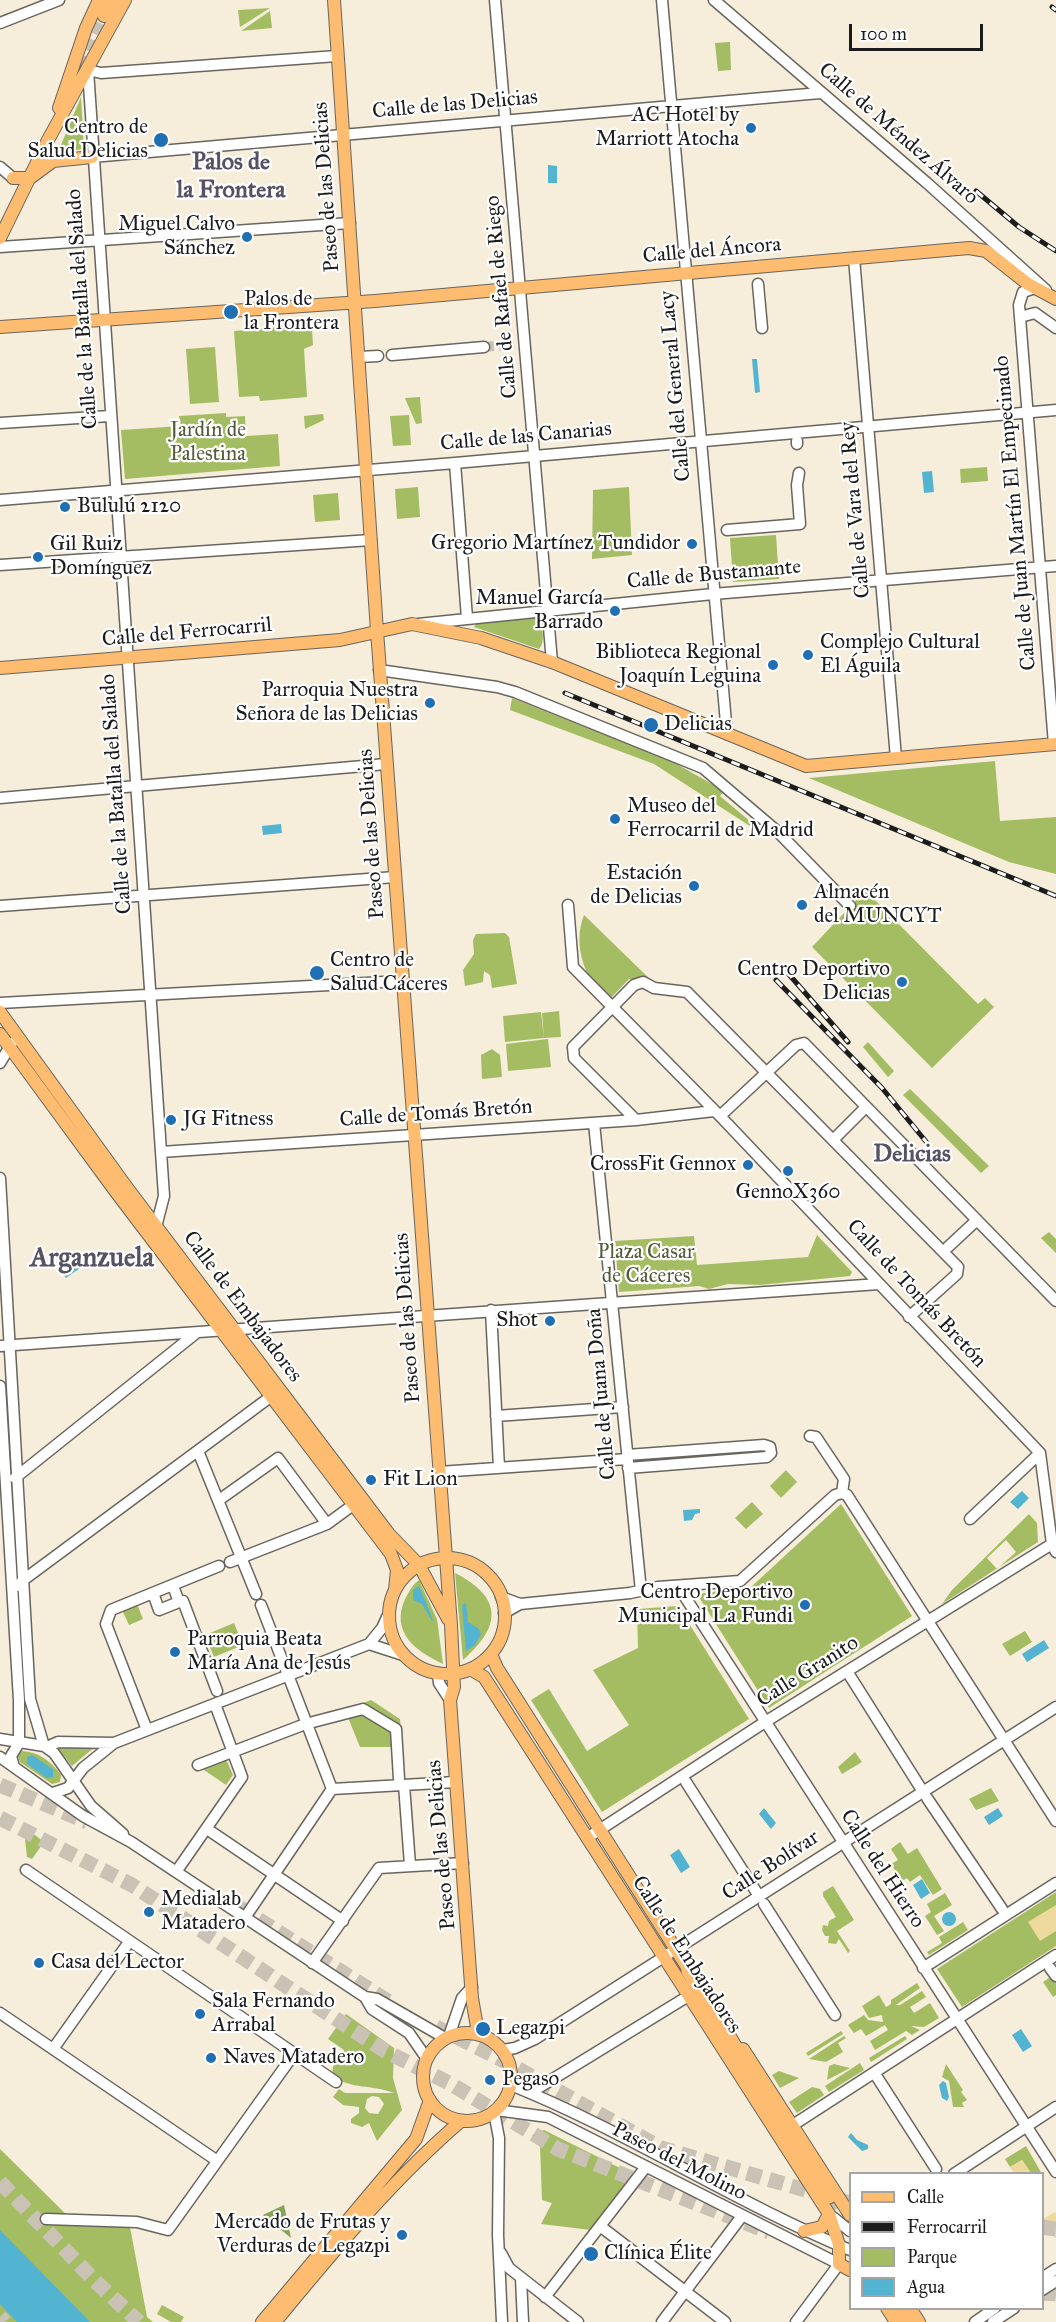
<!DOCTYPE html>
<html>
<head>
<meta charset="utf-8">
<style>
	body { margin:0 }
	#map { position:relative; width:1056px; height:2322px; overflow:hidden; background:#f6eddb; font-family:"IM FELL Great Primer",serif }
	canvas { display:block }
	.legend { position:absolute; left:849px; top:2172px; width:195px; height:138px; box-sizing:border-box; background:#fff; border:2px solid #a4a4a4; margin:0; padding:8px 10px; list-style:none; font-size:18px; color:#1c1c1c }
	.legend li { display:flex; align-items:center; gap:12px; height:30px }
	.legend b { width:30px; border:2px solid #a4a4a4 }
	.scale { position:absolute; left:849px; top:24px; width:134px; height:27px; box-sizing:border-box; border:3px solid #1c1c1c; border-top:0; padding-left:8px; font-size:18px; line-height:21px; white-space:nowrap; color:#1c1c1c; -webkit-text-stroke:4px #fff; paint-order:stroke }
</style>
</head>
<body>
<div id="map">
<canvas width="1056" height="2322"></canvas>
<ul class="legend">
<li><b style="height:8px;background:#fdbc6f"></b>Calle</li>
<li><b style="height:8px;background:#1c1c1c"></b>Ferrocarril</li>
<li><b style="height:16px;background:#a4bd63"></b>Parque</li>
<li><b style="height:16px;background:#53b4d1"></b>Agua</li>
</ul>
<div class="scale">100 m</div>
</div>
<script>
const c = document.querySelector('canvas').getContext('2d');
c.lineJoin = 'round';
function fill(path, color) { c.fillStyle = color; c.fill(path, 'evenodd'); }
function trace(path, color, width, dash) { c.strokeStyle = color; c.lineWidth = width; c.lineCap = dash ? 'butt' : 'round'; c.setLineDash(dash || []); c.stroke(path); }
function write(font, color, halo, rows, align = 'center') {
  c.font = font + ' "IM FELL Great Primer",serif'; c.lineWidth = 4.5; c.setLineDash([]); c.textBaseline = 'middle'; c.strokeStyle = halo; c.fillStyle = color; for (const [text, x, y, turn = 0] of rows) {
    c.save(); c.translate(x, y); c.rotate((+turn || 0) * Math.PI / 180); c.textAlign = isNaN(turn) ? turn : align; if (halo) c.strokeText(text, 0, 0); c.fillText(text, 0, 0); c.restore();
  }
}
fill(new Path2D(`
	M270 8 240 27 238 10Z
	M270 11 272 28 241 31Z
	M730 42 731 70 718 71 715 43Z
	M81 97 84 149 58 152Z
	M301 325 302 329H312L313 345 304 349 307 397 260 401 259 396 239 397 234 331Z
	M215 347 219 402 190 404 186 349Z
	M420 397 422 423 416 424 405 398Z
	M226 413V417L245 416 246 436 278 434 280 466 125 479 121 430 181 426 179 416Z
	M323 414 324 420 305 429 304 416Z
	M409 415 411 445 393 446 390 416Z
	M987 467 988 481 961 483 960 469Z
	M418 487 420 517 397 519 395 489Z
	M629 487 632 555 592 559 593 490Z
	M338 493 340 520 315 522 313 495Z
	M776 535 779 579 733 582 730 538Z
	M539 618C542 627 546 642 539 649L474 627 476 624Z
	M512 698 675 763 724 791 720 796 758 828 756 830 654 764 510 710Z
	M995 761 1000 821 1056 817V874L1009 862 809 778Z
	M867 892 978 1004 985 998 994 1007 932 1068 812 947 863 893Z
	M584 915 653 982 629 979 607 1002C585 979 572 946 584 915Z
	M505 933 509 937 517 984 492 988 490 975 484 971 483 982 465 986 463 970 474 954 473 940 476 934Z
	M559 1011 561 1037 544 1038 542 1013Z
	M541 1012 544 1038 505 1042 503 1016Z
	M548 1039 551 1067 508 1071 506 1044Z
	M868 1042 894 1071 888 1077 863 1047Z
	M492 1049 500 1055 502 1077 482 1079 481 1055Z
	M910 1089 989 1166 981 1173 903 1095Z
	M1049 1232 1056 1239V1253L1041 1238Z
	M817 1235 852 1272 850 1276 760 1285 728 1284 709 1289 699 1286 619 1292 615 1241 694 1236 697 1265 808 1257Z
	M786 1470 797 1482 781 1498 770 1486Z
	M752 1502 763 1514 746 1529 735 1518Z
	M841 1504 912 1616 769 1708 697 1594 751 1587Z
	M1029 1514 1037 1523 1038 1542 942 1604 952 1590ZM1006 1540 1016 1552 997 1569 987 1558Z
	M455 1573C504 1598 501 1627 463 1660Z
	M419 1580 437 1619 443 1664C416 1651 390 1633 405 1599 409 1592 412 1585 419 1580Z
	M137 1604 143 1619 129 1625 122 1610Z
	M678 1606 749 1719 602 1812 531 1700 549 1689 587 1751 629 1725 593 1670 638 1648 637 1609Z
	M234 1623 243 1645 214 1657 205 1635Z
	M1025 1631 1032 1642 1010 1656 1002 1644Z
	M371 1700 400 1719 403 1747H360L345 1710Z
	M96 1746 72 1766 58 1748Z
	M22 1751C39 1752 52 1762 61 1775L60 1782 52 1784 20 1762 18 1756Z
	M855 1752 862 1762 842 1774 838 1767Z
	M226 1759 233 1775 226 1785 204 1770 206 1766Z
	M991 1788 999 1801 976 1810 969 1799Z
	M27 1829 44 1842 32 1859 27 1857 24 1830Z
	M900 1842 908 1854 917 1848 942 1889 933 1895 920 1875 910 1882 907 1878 902 1881 891 1864 898 1860 891 1849Z
	M833 1886 854 1920 837 1931 850 1951 848 1953 839 1939 836 1944 828 1943 829 1936H825L822 1930 823 1925 828 1926 829 1921 836 1917 823 1896V1892Z
	M1056 1892V1946L962 2007 937 1969Z
	M945 1893 952 1905 934 1916 944 1931 937 1935 925 1916 931 1912 927 1904Z
	M963 1922 968 1930 929 1955 927 1952 942 1943 939 1937Z
	M1052 1976 1056 1983V1995L1053 1997 1043 1982Z
	M917 1983 920 1988 896 2005H900L922 1991 926 1997 910 2007 914 2013 930 2003 939 2018 924 2027 911 2026 920 2030 912 2035 906 2031 875 2050 870 2041 888 2030 885 2025 866 2036 861 2029 854 2033 848 2025 864 2015 868 2020 883 2022 882 2015 869 2018 862 2006 879 1995 886 2007 891 2004V2000Z
	M346 2014 394 2048 393 2078 402 2110 377 2141 369 2123 362 2127 351 2123V2119L359 2113V2107L343 2105 333 2097 339 2089 345 2093H394C370 2084 353 2090 332 2076L333 2067 344 2050 328 2039ZM372 2096 379 2097 384 2104 378 2114 369 2113 365 2108 367 2099Z
	M841 2031 843 2034 808 2056 806 2053Z
	M844 2036 846 2038 838 2043 843 2052 826 2062 809 2059Z
	M905 2036 907 2039 871 2062 869 2058Z
	M860 2063 864 2070 829 2092 825 2086Z
	M834 2064 850 2068 827 2080 829 2066Z
	M946 2064 963 2090 961 2092 967 2100 962 2103 964 2107H953L949 2081 942 2077Z
	M779 2071 799 2078 780 2088 772 2075Z
	M812 2087 820 2089 824 2095 797 2113 789 2102Z
	M544 2130 634 2175 591 2230 541 2224 552 2203 542 2200 540 2145 532 2135Z
	M1026 2146 1042 2174 1031 2173 1022 2160 1010 2167 1005 2159Z
	M0 2149 75 2223 130 2227 147 2317 153 2322H0Z
	M162 2305 184 2317 181 2322H171L157 2314Z`), '#a4bd63');
fill(new Path2D(`
	M284 2205 291 2238 263 2215Z`), '#83a459');
fill(new Path2D(`
	M1056 1905V1931L1040 1941 1028 1922Z
	M1022 2160 1031 2173H1014L1010 2167Z
	M1055 2212 1056 2213V2239L1043 2219Z`), '#eeda9e');
fill(new Path2D(`
	M548 165 557 166V183H548Z
	M752 359H757L760 392 755 393Z
	M932 471 934 492 924 493 922 472Z
	M281 824 282 833 263 835 262 826Z
	M80 1253 87 1263 66 1278 59 1268Z
	M1022 1491 1029 1498 1018 1509 1010 1502Z
	M700 1509V1513L695 1514 692 1520 684 1521 683 1510Z
	M419 1586 433 1620 432 1621 422 1604 413 1600V1590Z
	M466 1603 468 1622 479 1629 481 1634 475 1645 466 1651 462 1605Z
	M1044 1640 1049 1648 1027 1662 1022 1654Z
	M32 1755 53 1769V1777L47 1778 27 1764V1757Z
	M764 1808 776 1823 771 1829 759 1814Z
	M998 1808 1003 1816 989 1825 984 1817Z
	M679 1849 690 1867 681 1873 670 1855Z
	M922 1879 930 1893 921 1899 913 1885Z
	M942 1919a7 7 0 1 1 14 0a7 7 0 1 1-14 0Z
	M1021 2029 1032 2046 1023 2052 1012 2035Z
	M943 2081 946 2083 949 2097 947 2101 942 2098 939 2085Z
	M851 2133 857 2140 868 2145V2149L862 2151 848 2137Z
	M0 2230 90 2322H17L0 2304Z`), '#53b4d1');
trace(new Path2D(`
	M484 347 514 344`), '#cac3b5', 10, [10, 5]);
trace(new Path2D(`
	M72 83 104 16`), '#cac3b5', 12, [12, 6]);
trace(new Path2D(`
	M0 1785 87 1822
	M0 1818 132 1885 385 2051 451 2084 558 2149 769 2232
	M239 1907 391 2003
	M436 2027 493 2055 661 2148 850 2203
	M0 2182 94 2280 139 2322
	M829 2196 850 2229
	M1042 2227 1056 2229
	M1042 2293 1056 2294
	M0 2317 5 2322`), '#cac3b5', 15, [15, 8]);
const minor = new Path2D(`
	M495 0 552 662
	M662 0 727 734
	M714 0 927 183 1046 290
	M0 23 59 0
	M92 157 820 93
	M0 167 13 178
	M0 247 350 223
	M854 258 896 758
	M758 284 762 328
	M1035 288 1023 292 1019 305 1054 744
	M1020 317 1035 313 1056 328
	M392 355 484 347
	M359 357 378 356
	M0 423 110 416
	M797 441V444
	M455 463 467 618
	M0 500 455 463 1056 410
	M727 530 800 524 797 485 799 473
	M0 565 371 540
	M418 624 713 594 1056 566
	M379 670 497 687 515 692 703 768 778 832 850 906
	M0 798 386 764
	M568 905 573 967 720 1116 1040 1453
	M0 906 395 877
	M0 1003 402 981
	M0 1063 12 1043
	M720 1116 796 1045 804 1043 1056 1301
	M636 1120 574 1058 573 1047 634 985 643 982 654 988 687 992 958 1267 957 1274 909 1317
	M594 1123 641 1591
	M837 1136 866 1107
	M161 1152 636 1120 714 1111
	M0 1178 30 1699 44 1746
	M156 1227 164 1196 88 70 101 73 337 56
	M948 1247 977 1220
	M491 1310 499 1468
	M0 1346 879 1284
	M0 1386 19 1700V1743
	M496 1416 623 1407
	M810 1436 816 1437 844 1479 842 1493
	M198 1451 256 1594
	M1040 1453 1052 1544 1056 1552
	M627 1455 764 1445 770 1447 771 1453 767 1457 628 1468
	M439 1472 627 1459
	M15 1478 195 1334
	M842 1493 847 1495 1056 1821
	M219 1500 278 1458 327 1524
	M970 1519 1040 1453
	M230 1562 327 1524 353 1505
	M19 1586 22 1581 277 1392
	M678 1586 1056 2172
	M153 1593 159 1610 179 1602 173 1586
	M501 1597 520 1604
	M179 1602 183 1601 217 1691
	M261 1605 332 1789
	M504 1613 520 1604 630 1593 658 1587 740 1581 835 1495 842 1493
	M369 1644 403 1655
	M438 1673 439 1683 450 1700
	M850 1676 920 1787
	M313 1722 363 1709 396 1729 399 1779
	M147 1730 106 1624 111 1610 219 1566
	M0 1739 44 1746 54 1753 91 1806 123 1834
	M47 1747 58 1742 114 1743
	M0 1757 83 1816 131 1842 365 1997 372 2009 409 2033 427 2059
	M198 1765 308 1723
	M14 1767 11 1756 19 1743
	M686 1782 757 1893
	M404 1785 410 1865
	M332 1789 456 1782
	M53 1793 68 1788 83 1768 114 1743 369 1644 382 1628 389 1613
	M927 1798 1002 1909
	M207 1829 343 1921
	M587 1838 765 1722 1052 1544
	M26 1870 336 2082
	M176 1872 242 1777 215 1704
	M764 1904 835 2015
	M244 1919 332 1789
	M312 1963 379 1868 463 1863
	M923 1968 1056 1883
	M1050 1968 1056 1976
	M365 1997 377 1999 445 2038
	M0 2013 216 2160
	M449 2036 462 1998 472 1987
	M53 2049 129 1942
	M503 2050 515 2048 535 2039 1056 1707
	M877 2077 936 2169
	M511 2085C628 2132 734 2202 850 2250
	M530 2093 690 1995
	M496 2110 548 2117 839 2264 796 2322
	M494 2112 499 2138 498 2235 502 2322
	M793 2125 1056 1955
	M954 2174 1056 2107
	M829 2214 850 2231
	M46 2219 137 2222 168 2230 294 2054
	M600 2226 725 2322
	M501 2253 509 2268 578 2322
	M521 2278 523 2322
	M1042 2278 1056 2269
	M1042 2290 1056 2281
	M545 2297 645 2168
	M662 2322 742 2216
	M975 2322 995 2308
	M993 2322 1014 2308`);
const major = new Path2D(`
	M334 0 377 631 451 1625 454 1687 450 1700 472 1998 478 2033
	M104 16 112 0
	M59 108 86 28 99 0
	M13 178H30L53 161 92 157
	M0 238 48 140 125 0
	M0 327 375 301 969 248 986 251 1028 284 1056 299
	M0 668 340 640 412 624 481 638 552 662 806 766 1056 744
	M0 1012 128 1189 389 1534 419 1565 448 1619
	M0 1034 116 1192 391 1554 397 1570 395 1590
	M389 1616a58 58 0 1 1 116 0a58 58 0 1 1-116 0Z
	M491 1654 497 1668 694 1978
	M470 1669 484 1677 829 2214 839 2245V2264L850 2270
	M423 2077a44 44 0 1 1 88 0a44 44 0 1 1-88 0Z
	M743 2049 850 2215
	M804 2231 822 2227 829 2214
	M887 2308 896 2322
	M910 2308 919 2322
	M262 2322 416 2139 430 2100
	M275 2322C334 2251 391 2181 461 2121`);
const highway = new Path2D(`
	M689 1971 762 2093 829 2196
	M899 2308 908 2322`);
trace(minor, '#68655f', 13);
trace(major, '#68655f', 14);
trace(highway, '#68655f', 17);
trace(minor, '#fff', 10);
trace(major, '#fdbc6f', 12);
trace(highway, '#fdbc6f', 15);
const rail = new Path2D(`
	M1052 7 1056 10
	M976 191 1019 227 1056 251
	M565 693 1056 896
	M786 971 848 1042
	M776 980 882 1088 928 1144`);
trace(rail, '#1c1c1c', 5);
trace(rail, '#fff', 3, [9]);
for (const [x, y, r, color] of [
	[751,128,6,"#1f6fb2"],
	[161,140,8,"#1f6fb2"],
	[247,237,6,"#1f6fb2"],
	[231,312,8,"#1f6fb2"],
	[65,507,6,"#1f6fb2"],
	[692,544,6,"#1f6fb2"],
	[38,557,6,"#1f6fb2"],
	[615,611,6,"#1f6fb2"],
	[808,655,6,"#1f6fb2"],
	[773,665,6,"#1f6fb2"],
	[430,703,6,"#1f6fb2"],
	[651,725,8,"#1f6fb2"],
	[615,819,6,"#1f6fb2"],
	[694,886,6,"#1f6fb2"],
	[802,905,6,"#1f6fb2"],
	[317,973,8,"#1f6fb2"],
	[902,982,6,"#1f6fb2"],
	[171,1120,6,"#1f6fb2"],
	[748,1165,6,"#1f6fb2"],
	[788,1171,6,"#1f6fb2"],
	[550,1321,6,"#1f6fb2"],
	[371,1480,6,"#1f6fb2"],
	[805,1605,6,"#1f6fb2"],
	[175,1652,6,"#1f6fb2"],
	[149,1912,6,"#1f6fb2"],
	[39,1963,6,"#1f6fb2"],
	[200,2014,6,"#1f6fb2"],
	[483,2029,8,"#1f6fb2"],
	[211,2058,6,"#1f6fb2"],
	[490,2080,6,"#1f6fb2"],
	[402,2235,6,"#1f6fb2"],
	[591,2254,8,"#1f6fb2"]
]) { const dot = new Path2D(); dot.arc(x, y, r, 0, 2 * Math.PI); c.fillStyle = color; c.fill(dot); trace(dot, '#fff', 2); }
write('21px', '#1c1c1c', '#fff', [
	["Calle de las Delicias",455,105,-5],
	["Calle de Méndez Álvaro",898,134,41],
	["Paseo de las Delicias",327,187,-94],
	["Calle del Áncora",712,251,-5],
	["Calle de Rafael de Riego",502,297,-95],
	["Calle de la Batalla del Salado",83,309,-94],
	["Calle del General Lacy",676,386,-95],
	["Calle de las Canarias",526,437,-5],
	["Calle de Vara del Rey",856,510,-95],
	["Calle de Juan Martín El Empecinado",1016,513,-95],
	["Calle de Bustamante",714,575,-5],
	["Calle del Ferrocarril",187,633,-5],
	["Calle de la Batalla del Salado",117,794,-94],
	["Paseo de las Delicias",372,834,-94],
	["Calle de Tomás Bretón",436,1114,-4],
	["Calle de Tomás Bretón",916,1294,47],
	["Calle de Embajadores",242,1307,53],
	["Paseo de las Delicias",408,1318,-94],
	["Calle de Juana Doña",602,1394,-95],
	["Calle Granito",808,1672,-32],
	["Paseo de las Delicias",442,1845,-95],
	["Calle Bolívar",771,1866,-33],
	["Calle del Hierro",882,1869,57],
	["Calle de Embajadores",686,1955,57],
	["Paseo del Molino",679,2162,27]
]);
write('21px', '#1c1c1c', '#fff', [
	["AC Hotel by",739,116,"right"],
	["Marriott Atocha",739,140,"right"],
	["Centro de",148,128,"right"],
	["Salud Delicias",148,152,"right"],
	["Miguel Calvo",235,225,"right"],
	["Sánchez",235,249,"right"],
	["Palos de",244,300],
	["la Frontera",244,324],
	["Bululú 2120",77,507],
	["Gregorio Martínez Tundidor",680,544,"right"],
	["Gil Ruiz",50,545],
	["Domínguez",50,569],
	["Manuel García",603,599,"right"],
	["Barrado",603,623,"right"],
	["Complejo Cultural",820,643],
	["El Águila",820,667],
	["Biblioteca Regional",761,653,"right"],
	["Joaquín Leguina",761,677,"right"],
	["Parroquia Nuestra",418,691,"right"],
	["Señora de las Delicias",418,715,"right"],
	["Delicias",664,725],
	["Museo del",627,807],
	["Ferrocarril de Madrid",627,831],
	["Estación",682,874,"right"],
	["de Delicias",682,898,"right"],
	["Almacén",814,893],
	["del MUNCYT",814,917],
	["Centro de",330,961],
	["Salud Cáceres",330,985],
	["Centro Deportivo",890,970,"right"],
	["Delicias",890,994,"right"],
	["JG Fitness",183,1120],
	["CrossFit Gennox",736,1165,"right"],
	["GennoX360",788,1193,"center"],
	["Shot",538,1321,"right"],
	["Fit Lion",383,1480],
	["Centro Deportivo",793,1593,"right"],
	["Municipal La Fundi",793,1617,"right"],
	["Parroquia Beata",187,1640],
	["María Ana de Jesús",187,1664],
	["Medialab",161,1900],
	["Matadero",161,1924],
	["Casa del Lector",51,1963],
	["Sala Fernando",212,2002],
	["Arrabal",212,2026],
	["Legazpi",496,2029],
	["Naves Matadero",223,2058],
	["Pegaso",502,2080],
	["Mercado de Frutas y",390,2223,"right"],
	["Verduras de Legazpi",390,2247,"right"],
	["Clínica Élite",604,2254]
], 'left');
write('21px', '#525c38', '#fff', [
	["Jardín de",208,431],
	["Palestina",208,455],
	["Plaza Casar",646,1253],
	["de Cáceres",646,1277]
]);
write('bold 24px', '#565263', '#fff', [
	["Palos de",231,163],
	["la Frontera",231,191],
	["Delicias",912,1155]
]);
write('bold 27px', '#565263', '#fff', [
	["Arganzuela",92,1259]
]);
</script>
</body>
</html>
